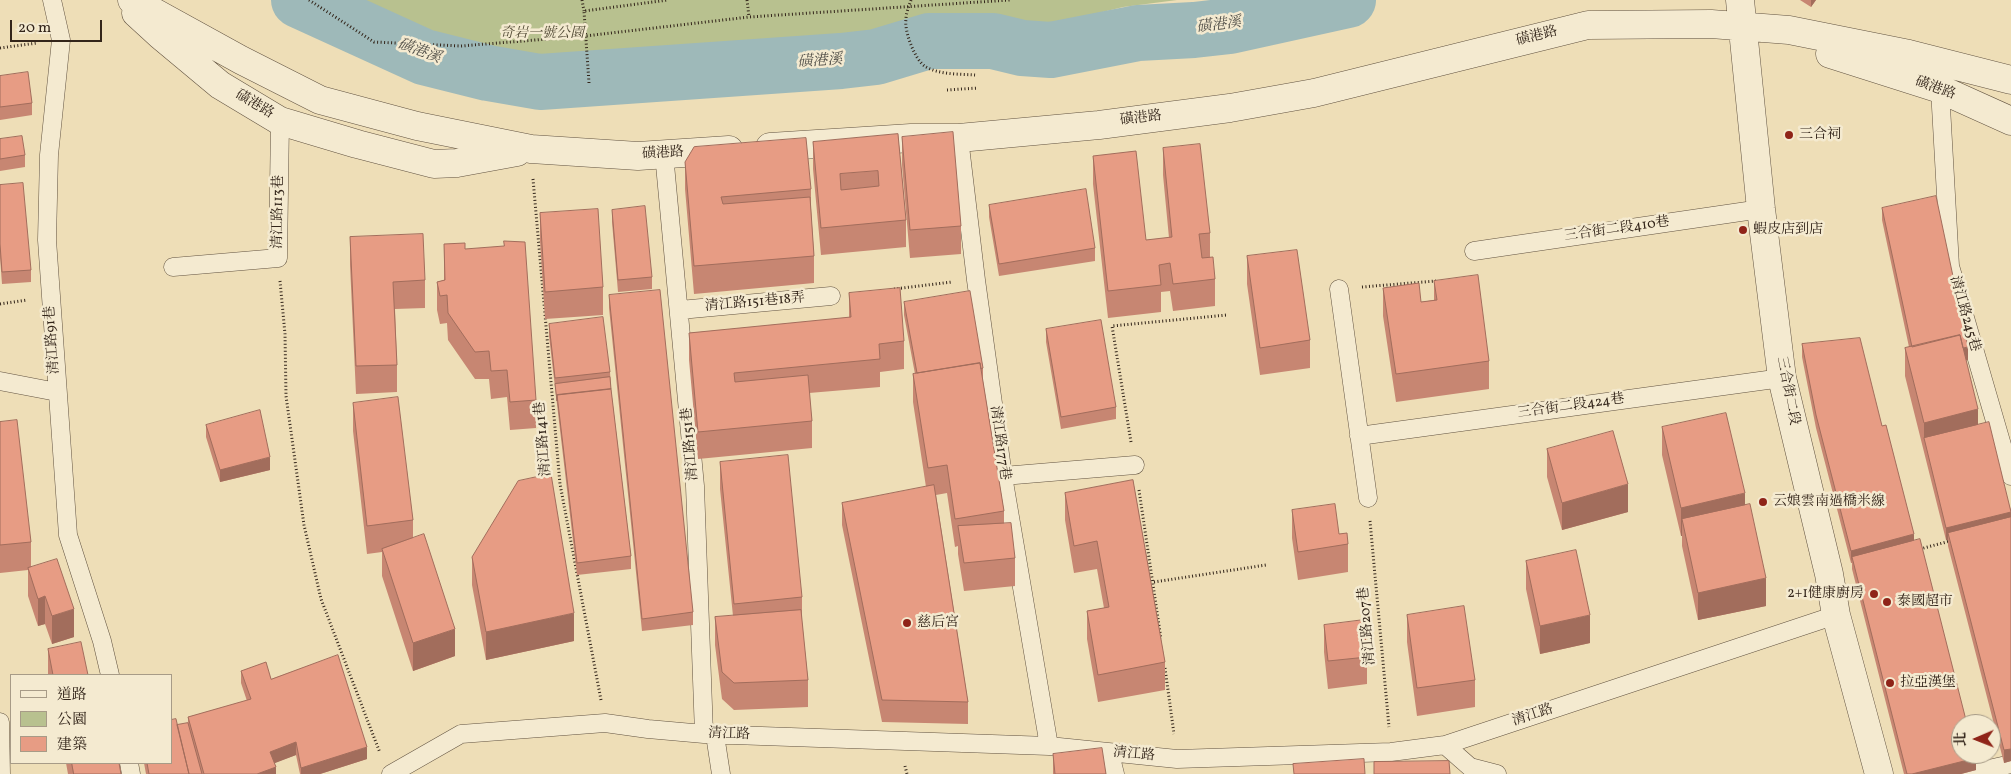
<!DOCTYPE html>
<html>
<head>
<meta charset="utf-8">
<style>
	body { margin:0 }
	#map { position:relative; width:2011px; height:774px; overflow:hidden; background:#eedeb7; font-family:Vollkorn,"Noto Serif TC",serif }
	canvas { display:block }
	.legend { position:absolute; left:10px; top:674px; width:162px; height:90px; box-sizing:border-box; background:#f4ead0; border:1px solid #a79b87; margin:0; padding:6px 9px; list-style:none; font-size:15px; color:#33251a }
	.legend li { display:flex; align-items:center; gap:10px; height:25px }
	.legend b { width:25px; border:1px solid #a79b87 }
	.north { position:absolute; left:1951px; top:714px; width:50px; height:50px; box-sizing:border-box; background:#f4ead0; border:1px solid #a79b87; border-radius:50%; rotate:269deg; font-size:14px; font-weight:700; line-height:20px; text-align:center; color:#33251a }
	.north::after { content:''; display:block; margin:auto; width:18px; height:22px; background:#8f2418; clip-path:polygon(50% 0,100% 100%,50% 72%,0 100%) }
	.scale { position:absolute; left:10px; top:20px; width:92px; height:22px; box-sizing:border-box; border:2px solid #33251a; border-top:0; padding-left:6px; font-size:15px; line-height:18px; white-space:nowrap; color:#33251a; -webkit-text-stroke:4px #f4ead0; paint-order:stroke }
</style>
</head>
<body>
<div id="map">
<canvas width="2011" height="774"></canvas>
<ul class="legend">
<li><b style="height:6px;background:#f4ead0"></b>道路</li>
<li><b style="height:14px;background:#b8c18f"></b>公園</li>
<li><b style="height:14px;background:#e79c84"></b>建築</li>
</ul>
<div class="north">北</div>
<div class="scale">20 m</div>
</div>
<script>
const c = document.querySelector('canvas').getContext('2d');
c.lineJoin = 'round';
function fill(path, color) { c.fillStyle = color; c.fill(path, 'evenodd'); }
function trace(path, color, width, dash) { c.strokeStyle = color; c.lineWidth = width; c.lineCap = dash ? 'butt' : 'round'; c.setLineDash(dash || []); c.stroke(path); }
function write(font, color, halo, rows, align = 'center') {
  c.font = font + ' Vollkorn,"Noto Serif TC",serif'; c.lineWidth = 5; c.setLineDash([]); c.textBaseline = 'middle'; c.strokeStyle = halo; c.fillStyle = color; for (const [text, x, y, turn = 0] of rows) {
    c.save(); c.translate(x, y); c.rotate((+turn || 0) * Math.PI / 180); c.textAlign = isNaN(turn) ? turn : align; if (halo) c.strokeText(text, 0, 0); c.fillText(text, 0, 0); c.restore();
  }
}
fill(new Path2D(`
	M340 0H1177L1123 7 1045 26H992L960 20 931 22 860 43 552 70 506 64 423 40Z`), '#b8c18f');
trace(new Path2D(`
	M299 0 424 57 488 73 540 82 841 61 876 57 929 41H993L1022 48 1051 50 1138 33 1194 30 1230 26 1348 0`), '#9eb9b9', 56);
const lane = new Path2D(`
	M52 0 61 40 49 155 47 240 68 535 102 641 110 675
	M1940 89 1950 266 2011 476
	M959 138 976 280 1003 476 1049 746
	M664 154 695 486 704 734
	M1474 251 1761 209
	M173 267 278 258 280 121
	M1339 289 1368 498
	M680 310 831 296
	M0 381 57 392
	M1359 436 1782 378
	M1003 476 1135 465
	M0 722 1 774
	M715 735 721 774
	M1445 745 1470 767 1497 774
	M1110 754 1115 774
	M129 763 131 774
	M391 774 461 734 605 723 648 729 704 734 1049 746 1177 759 1391 752 1445 745 1836 615
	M1967 774 2011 764`);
const street = new Path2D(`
	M132 0 241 60 320 100 417 126 531 149 638 156 729 150
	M1740 0 1761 209 1782 378 1829 574 1836 615 1879 774
	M136 13 160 35 220 85 280 121 357 144 434 164 457 163 517 152
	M1830 54 1940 89 2011 121
	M770 147 911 138H959L1099 125 1230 108 1314 93 1588 25 1711 24 1789 30 1909 54 2011 80`);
trace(lane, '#625341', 19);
trace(street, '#625341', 29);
trace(new Path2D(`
	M309 0 374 42 461 46 585 36 749 17 1010 0
	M582 0 584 11
	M747 0 749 17
	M0 48 37 43
	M589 83 584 11 668 0
	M947 90 978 88
	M533 179 560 484 601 700
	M280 281 285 334 286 396 304 525 321 599 380 753
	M1362 287 1436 281
	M894 289 952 282
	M0 304 27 300
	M1131 442 1112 326 1227 315
	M1139 490 1161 639
	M1370 521 1389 727
	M1920 549 1950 541
	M1154 582 1266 565
	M1165 668 1174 734
	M905 766 907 774`), '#33251a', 3, [1, 2.5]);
trace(lane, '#f4ead0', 18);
trace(street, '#f4ead0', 28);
trace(new Path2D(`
	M911 0C909 6 906 13 906 19 904 31 915 61 926 67 941 75 960 74 976 75`), '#33251a', 3, [1, 2.5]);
fill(new Path2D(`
	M1800 0H1816L1811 7Z
	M0 76 32 103V115L0 120Z
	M898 134 906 220V247L821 255 813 169V142Z
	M902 137 961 226V254L910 258 902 165Z
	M0 139 25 155V167L0 171Z
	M1163 148 1210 233V257L1215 279V306L1173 311 1170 291 1161 292V312L1108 318 1093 184V156L1146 240 1169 238 1163 175Z
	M685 162 811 189V208L814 256V283L694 294 685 189Z
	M0 185 31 270V282L2 284 0 257Z
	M989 205 1095 248V261L999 276 989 217Z
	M1882 208 1968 360H1966L1978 424 2011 510V761L2004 763 1948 546V540H1946L1905 376V348L1909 347 1882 220Z
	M612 210 652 277V289L618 292 612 222Z
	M540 213 603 287V315L545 319 540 241Z
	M350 237 425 280V308L395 309 397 365V392L356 394 350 265Z
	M444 244 465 249 536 400V428L510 430 507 397 491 399 489 379H475L448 340 447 323 440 324 437 310V282L444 280Z
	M1247 256 1310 340V368L1260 375 1247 284Z
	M1434 281 1489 361V389L1396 402 1383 316V288L1421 302 1434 300Z
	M849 293 904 341V369L880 372V387L809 393 812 421V448L698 459 689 360V333L849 318Z
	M609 295 693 612V625L642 631 609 308Z
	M904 302 983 368V381L1004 511V523L1015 558V586L964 591 958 554V546L955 547 947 493 936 495 968 702V724L882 722 842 525V503L926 487 913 402V374H915L904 315Z
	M549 324 610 372 611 389 631 556V569L577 575 549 336Z
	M1046 329 1116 407V419L1061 429 1046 342Z
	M1802 344 1882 426 1914 541 1976 770 1961 774H1904L1852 569V563H1851L1816 428 1802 357Z
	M353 403 413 520V538L455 656 413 671 382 576V552L367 554 353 431Z
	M0 422 31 542V567L74 637 52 644 45 624 38 626 28 596V570L0 573Z
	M206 425 270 470 220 482 206 437Z
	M1662 427 1745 505 1766 606 1698 620 1682 546V536H1681L1662 455Z
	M1547 449 1628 512 1562 530 1547 477Z
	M720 462 802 597V622L808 680V707L734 710 722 699 715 645V617L733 616 720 489Z
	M1133 480 1165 662V690L1098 702 1087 639V611L1104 608 1097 569 1074 573 1065 520V493Z
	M1292 510 1339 534 1348 544V572L1298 580 1292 538Z
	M472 557 574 641 486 660 472 585Z
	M1526 561 1590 643 1540 654 1526 589Z
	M1407 615 1475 680V707L1417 716 1407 642Z
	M1324 625 1367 657V684L1328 689 1324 652Z
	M48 649 88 675H48Z
	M241 671 271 679 367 759 320 774H300L296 755 274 763 276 774H146L144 763H171L177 725 188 723V717L247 701 241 683Z
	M1053 754 1106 774H1053Z
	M66 763H119L121 774H68Z`), '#c78672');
fill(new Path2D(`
	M1811 0H1816L1811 7Z
	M1968 347V360L1914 371V359Z
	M1978 409V437L1924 438V423Z
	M270 457V470L220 482V470Z
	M1628 484V512L1562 530V503Z
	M1745 493V521L1682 519V536H1681V508Z
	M2011 512V524L1948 533V540H1946V528Z
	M1914 534V546L1852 557 1851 563V551Z
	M1766 578V606L1698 620V593Z
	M45 596V624L38 626V599Z
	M74 609V637L52 644V616Z
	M574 613V641L486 660V632Z
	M1590 615V643L1540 654V626Z
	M455 629V656L413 671V643Z
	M296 742V755L270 765V752Z
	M367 747V759L320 774H301V768Z
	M2011 749V761L2004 763V750Z
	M1976 758V770L1961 774H1912Z
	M276 767V774H257Z`), '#a26d5c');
const building = new Path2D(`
	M28 72 32 103 0 107V76Z
	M953 132 961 226 910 230 902 137Z
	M898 134 906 220 821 228 813 142ZM878 171 879 186 841 190 840 174Z
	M22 136 25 155 0 159V139Z
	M806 138 811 189 721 197 723 204 810 197 814 256 694 266 685 162 694 147Z
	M1200 144 1210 233 1199 234 1202 258 1213 257 1215 279 1173 284 1170 263 1159 265 1161 285 1108 291 1093 156 1136 151 1146 240 1172 237 1163 148Z
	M23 183 31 270 2 272 0 244V185Z
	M1086 189 1095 248 999 264 989 205Z
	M1936 196 1968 347 1963 348 1960 335 1912 347 1882 208Z
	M645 206 652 277 618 280 612 210Z
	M598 209 603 287 545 292 540 213Z
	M423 234 425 280 393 282 397 365 356 366 350 237Z
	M504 241 525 242 536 400 510 402 507 370 491 371 489 351 475 352 448 313 447 295 440 296 437 282 445 280 444 244 465 243V249L504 246Z
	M1297 250 1310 340 1260 348 1247 256Z
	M1478 275 1489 361 1396 374 1383 288 1419 283 1421 302 1437 300 1434 281Z
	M900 288 904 341 879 344 880 359 734 373 735 382 808 375 812 421 698 432 689 333 851 317 849 293Z
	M660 290 693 612 642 619 609 295Z
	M970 291 983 368 981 369 980 363 917 373 904 302Z
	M603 317 610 372 555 378 549 324Z
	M1101 320 1116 407 1061 417 1046 329Z
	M1960 335 1978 409 1924 423 1905 348Z
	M1860 338 1882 426 1886 425 1914 534 1851 551 1816 415 1802 344Z
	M980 363 1004 511 955 519 947 465 928 468 913 374Z
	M610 377 611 389 557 395V401L555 384Z
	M611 389 631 556 577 563 557 395Z
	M398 397 413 520 367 526 353 403Z
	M260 410 270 457 220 470 206 425Z
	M1726 413 1745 493 1681 508 1662 427Z
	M17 420 31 542 0 545V422Z
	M1989 422 2011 512 1946 528 1924 438Z
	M1613 431 1628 484 1562 503 1547 449Z
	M788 455 802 597 734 604 720 462Z
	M551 474 574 613 486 632 472 557 518 481Z
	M1133 480 1165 662 1098 675 1087 611 1109 607 1097 541 1074 546 1065 493Z
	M934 485 968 702 882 700 842 503Z
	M1335 504 1339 534 1347 533 1348 544 1298 552 1292 510Z
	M1750 504 1766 578 1698 593 1682 519Z
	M2011 517V749L2004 750 1948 533Z
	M1011 523 1015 558 964 563 958 526Z
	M424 534 455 629 413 643 382 549Z
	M1920 539 1967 724H1961V754H1975L1976 758 1912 774H1907L1852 557Z
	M1576 550 1590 615 1540 626 1526 561Z
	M57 559 74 609 52 616 45 596 38 599 28 568Z
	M1464 606 1475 680 1417 688 1407 615Z
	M801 610 808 680 734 683 722 672 715 617Z
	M1364 620 1367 657 1328 661 1324 625Z
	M81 642 88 675H53L48 649Z
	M338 655 367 747 301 768 296 742 270 752 276 767 257 774H204L188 717 251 699 241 671 266 662 271 679Z
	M176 719 189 774H149L147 763H171V720Z
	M188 723 202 774H189L177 725Z
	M1102 748 1106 774H1055L1053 754Z
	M1364 759 1365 774H1294L1293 764Z
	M1449 761 1450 774H1374V762Z
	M72 763H119L121 774H74Z`);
fill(building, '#e79c84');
trace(building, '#a26d5c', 1);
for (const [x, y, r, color] of [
	[1789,135,5,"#8f2418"],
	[1743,230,5,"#8f2418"],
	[1763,502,5,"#8f2418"],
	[1874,594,5,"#8f2418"],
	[1887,602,5,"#8f2418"],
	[907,623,5,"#8f2418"],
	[1890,683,5,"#8f2418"]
]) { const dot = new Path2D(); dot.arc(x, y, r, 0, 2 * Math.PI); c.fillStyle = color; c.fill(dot); trace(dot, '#f4ead0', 2); }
write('italic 14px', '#544c37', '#f4ead0', [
	["奇岩一號公園",542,34]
]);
write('14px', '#33251a', '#f4ead0', [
	["磺港路",1537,37,-14],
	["磺港路",1935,89,20],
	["磺港路",254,105,31],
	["磺港路",1141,119,-7],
	["磺港路",663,154,-3],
	["清江路113巷",279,212,-89],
	["三合街二段410巷",1617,230,-8],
	["清江路151巷18弄",755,303,-5],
	["清江路245巷",1964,314,74],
	["清江路91巷",53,340,-94],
	["三合街二段",1787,391,79],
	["三合街二段424巷",1571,407,-8],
	["清江路141巷",544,439,-95],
	["清江路177巷",999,443,82],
	["清江路151巷",691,444,-95],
	["清江路207巷",1368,626,-95],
	["清江路",1533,716,-18],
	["清江路",729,735,2],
	["清江路",1134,755,5]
]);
write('14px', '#33251a', '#f4ead0', [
	["三合祠",1799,135],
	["蝦皮店到店",1753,230],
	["云娘雲南過橋米線",1773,502],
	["2+1健康廚房",1864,594,"right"],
	["泰國超市",1897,602],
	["慈后宮",917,623],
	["拉亞漢堡",1900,683]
], 'left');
write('italic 15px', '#53514a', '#f4ead0', [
	["磺港溪",1219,26,-7],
	["磺港溪",419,52,20],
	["磺港溪",820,62,-4]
]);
</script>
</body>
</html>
